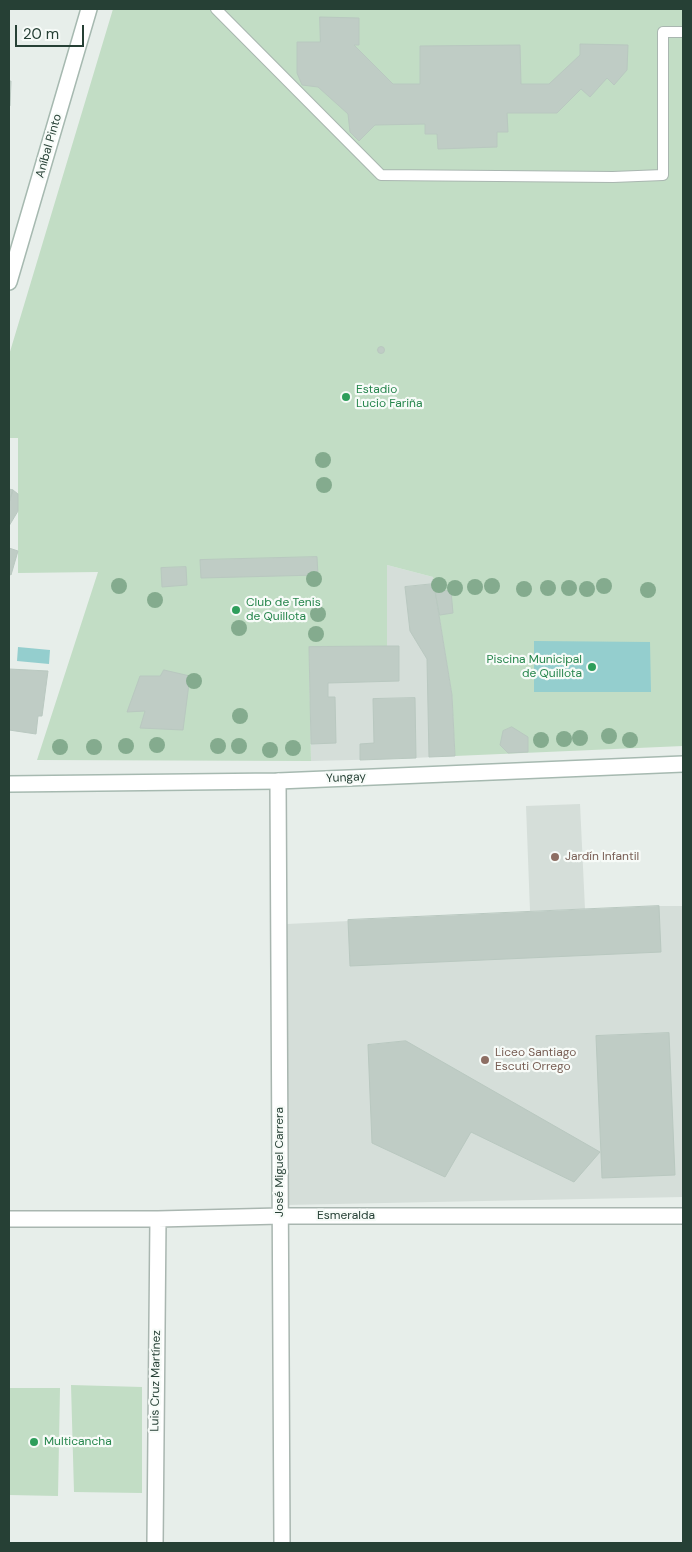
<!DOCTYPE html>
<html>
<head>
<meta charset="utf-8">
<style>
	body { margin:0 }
	#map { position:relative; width:692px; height:1552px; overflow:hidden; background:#e7eeea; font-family:"DM Sans",sans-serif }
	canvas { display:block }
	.frame { position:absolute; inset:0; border:10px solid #264035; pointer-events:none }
	.scale { position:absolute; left:15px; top:25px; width:69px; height:22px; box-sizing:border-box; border:2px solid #264035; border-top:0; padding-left:6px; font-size:15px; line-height:18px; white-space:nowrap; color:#264035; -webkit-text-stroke:4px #f7fbf8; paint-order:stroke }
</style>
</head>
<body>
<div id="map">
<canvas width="692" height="1552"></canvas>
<div class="frame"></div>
<div class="scale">20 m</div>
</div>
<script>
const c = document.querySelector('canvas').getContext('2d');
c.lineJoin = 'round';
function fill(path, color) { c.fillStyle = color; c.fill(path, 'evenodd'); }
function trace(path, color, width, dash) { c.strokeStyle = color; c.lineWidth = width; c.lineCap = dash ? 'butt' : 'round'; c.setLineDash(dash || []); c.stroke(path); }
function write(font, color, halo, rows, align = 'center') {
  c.font = font + ' "DM Sans",sans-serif'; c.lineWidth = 4.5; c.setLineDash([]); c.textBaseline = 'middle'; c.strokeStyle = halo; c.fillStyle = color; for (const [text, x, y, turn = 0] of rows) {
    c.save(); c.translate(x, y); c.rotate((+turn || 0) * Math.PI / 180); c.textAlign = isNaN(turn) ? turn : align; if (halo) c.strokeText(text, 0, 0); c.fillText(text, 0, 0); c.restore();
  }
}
fill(new Path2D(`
	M387 565 433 577 452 695 455 756 393 759 311 761 309 647 327 646Z
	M580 804 585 909 530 911 526 806Z
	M659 906H683V1197L285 1205 287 924Z`), '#d5ded9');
fill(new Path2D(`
	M113 9H683V746L455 756 452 695 433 577 387 565V646L309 647 311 761 37 760 98 572 18 573V438H9V355Z
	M71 1385 142 1387V1493L74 1492Z
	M9 1388H60L58 1496 9 1495Z`), '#c2ddc5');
fill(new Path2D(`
	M534 641 650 642 651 692H534Z
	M18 647 50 650 49 664 17 661Z`), '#94cece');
const building = new Path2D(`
	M320 17 359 18V45H354L393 84H420V46L520 45 521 84H549L580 55V44L628 45 627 70 614 85 607 78 590 97 581 89 557 113H507L508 132H497V147L438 149 437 134H425V124L375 125 359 141 350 132 348 114 318 87 302 85 297 73V42H320Z
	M9 81H11L10 106H9Z
	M377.5 350a3.5 3.5 0 1 1 7 0a3.5 3.5 0 1 1-7 0Z
	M9 489 13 490 9 503Z
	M13 490 18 494V511L9 526V503Z
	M9 548 18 551 11 575 9 574Z
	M317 557 318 575 201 578 200 560Z
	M186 567 187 585 162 587 161 568Z
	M434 584 452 695 455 756 429 757 427 659 410 631 405 587Z
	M435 590 451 591 453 613 440 615Z
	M387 646H399V681L328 683V697H335L336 743 311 744 309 647Z
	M9 669 48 671 42 716H38L36 734 9 730Z
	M164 670 190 676 183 730 140 728 145 711 127 712 140 676H160Z
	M415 698 416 758 360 760V744L374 743 373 699Z
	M512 727 528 737V752L508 753 500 745 503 731Z
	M659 906 661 952 350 966 348 920Z
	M669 1033 675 1175 602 1178 596 1036Z
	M406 1041 600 1152 574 1182 471 1132 445 1177 372 1143 368 1045Z`);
fill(building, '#bfccc5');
trace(building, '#b9c8c0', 1);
const lane = new Path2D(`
	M216 9 381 175 613 177 663 175V32H683`);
const street = new Path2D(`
	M278 781 282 1543
	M9 1219H158L280 1216H683
	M155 1543 158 1219`);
const secondary = new Path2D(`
	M9 282 89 9
	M9 784 278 781 683 764`);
trace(lane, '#a9b6b0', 12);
trace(street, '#a9b6b0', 18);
trace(secondary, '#a6b9b0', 18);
trace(lane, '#fff', 10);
trace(street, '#fff', 15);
trace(secondary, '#fff', 15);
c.fillStyle = '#84ab8e';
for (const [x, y] of [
	[323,460],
	[324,485],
	[314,579],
	[439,585],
	[119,586],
	[492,586],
	[604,586],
	[475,587],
	[455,588],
	[548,588],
	[569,588],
	[524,589],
	[587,589],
	[648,590],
	[155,600],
	[318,614],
	[239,628],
	[316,634],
	[194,681],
	[240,716],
	[609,736],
	[580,738],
	[564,739],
	[541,740],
	[630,740],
	[157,745],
	[126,746],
	[218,746],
	[239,746],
	[60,747],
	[94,747],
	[293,748],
	[270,750]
]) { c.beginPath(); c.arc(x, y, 8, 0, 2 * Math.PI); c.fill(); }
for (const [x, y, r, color] of [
	[346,397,5,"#2e9e5b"],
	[236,610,5,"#2e9e5b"],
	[592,667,5,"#2e9e5b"],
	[555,857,5,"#8d6e63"],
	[485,1060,5,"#8d6e63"],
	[34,1442,5,"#2e9e5b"]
]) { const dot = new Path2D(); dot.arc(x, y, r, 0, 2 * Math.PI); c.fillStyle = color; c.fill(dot); trace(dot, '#f7fbf8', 2); }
write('12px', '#264035', '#f7fbf8', [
	["Aníbal Pinto",49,146,-74],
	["Yungay",346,778,-3],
	["José Miguel Carrera",280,1162,-90],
	["Esmeralda",346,1216],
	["Luis Cruz Martínez",156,1381,-89]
]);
write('12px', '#27864d', '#f7fbf8', [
	["Estadio",356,390],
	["Lucio Fariña",356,404],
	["Club de Tenis",246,603],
	["de Quillota",246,617],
	["Piscina Municipal",582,660,"right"],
	["de Quillota",582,674,"right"],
	["Multicancha",44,1442]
], 'left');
write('12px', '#785e54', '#f7fbf8', [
	["Jardín Infantil",565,857],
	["Liceo Santiago",495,1053],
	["Escuti Orrego",495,1067]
], 'left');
</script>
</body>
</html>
